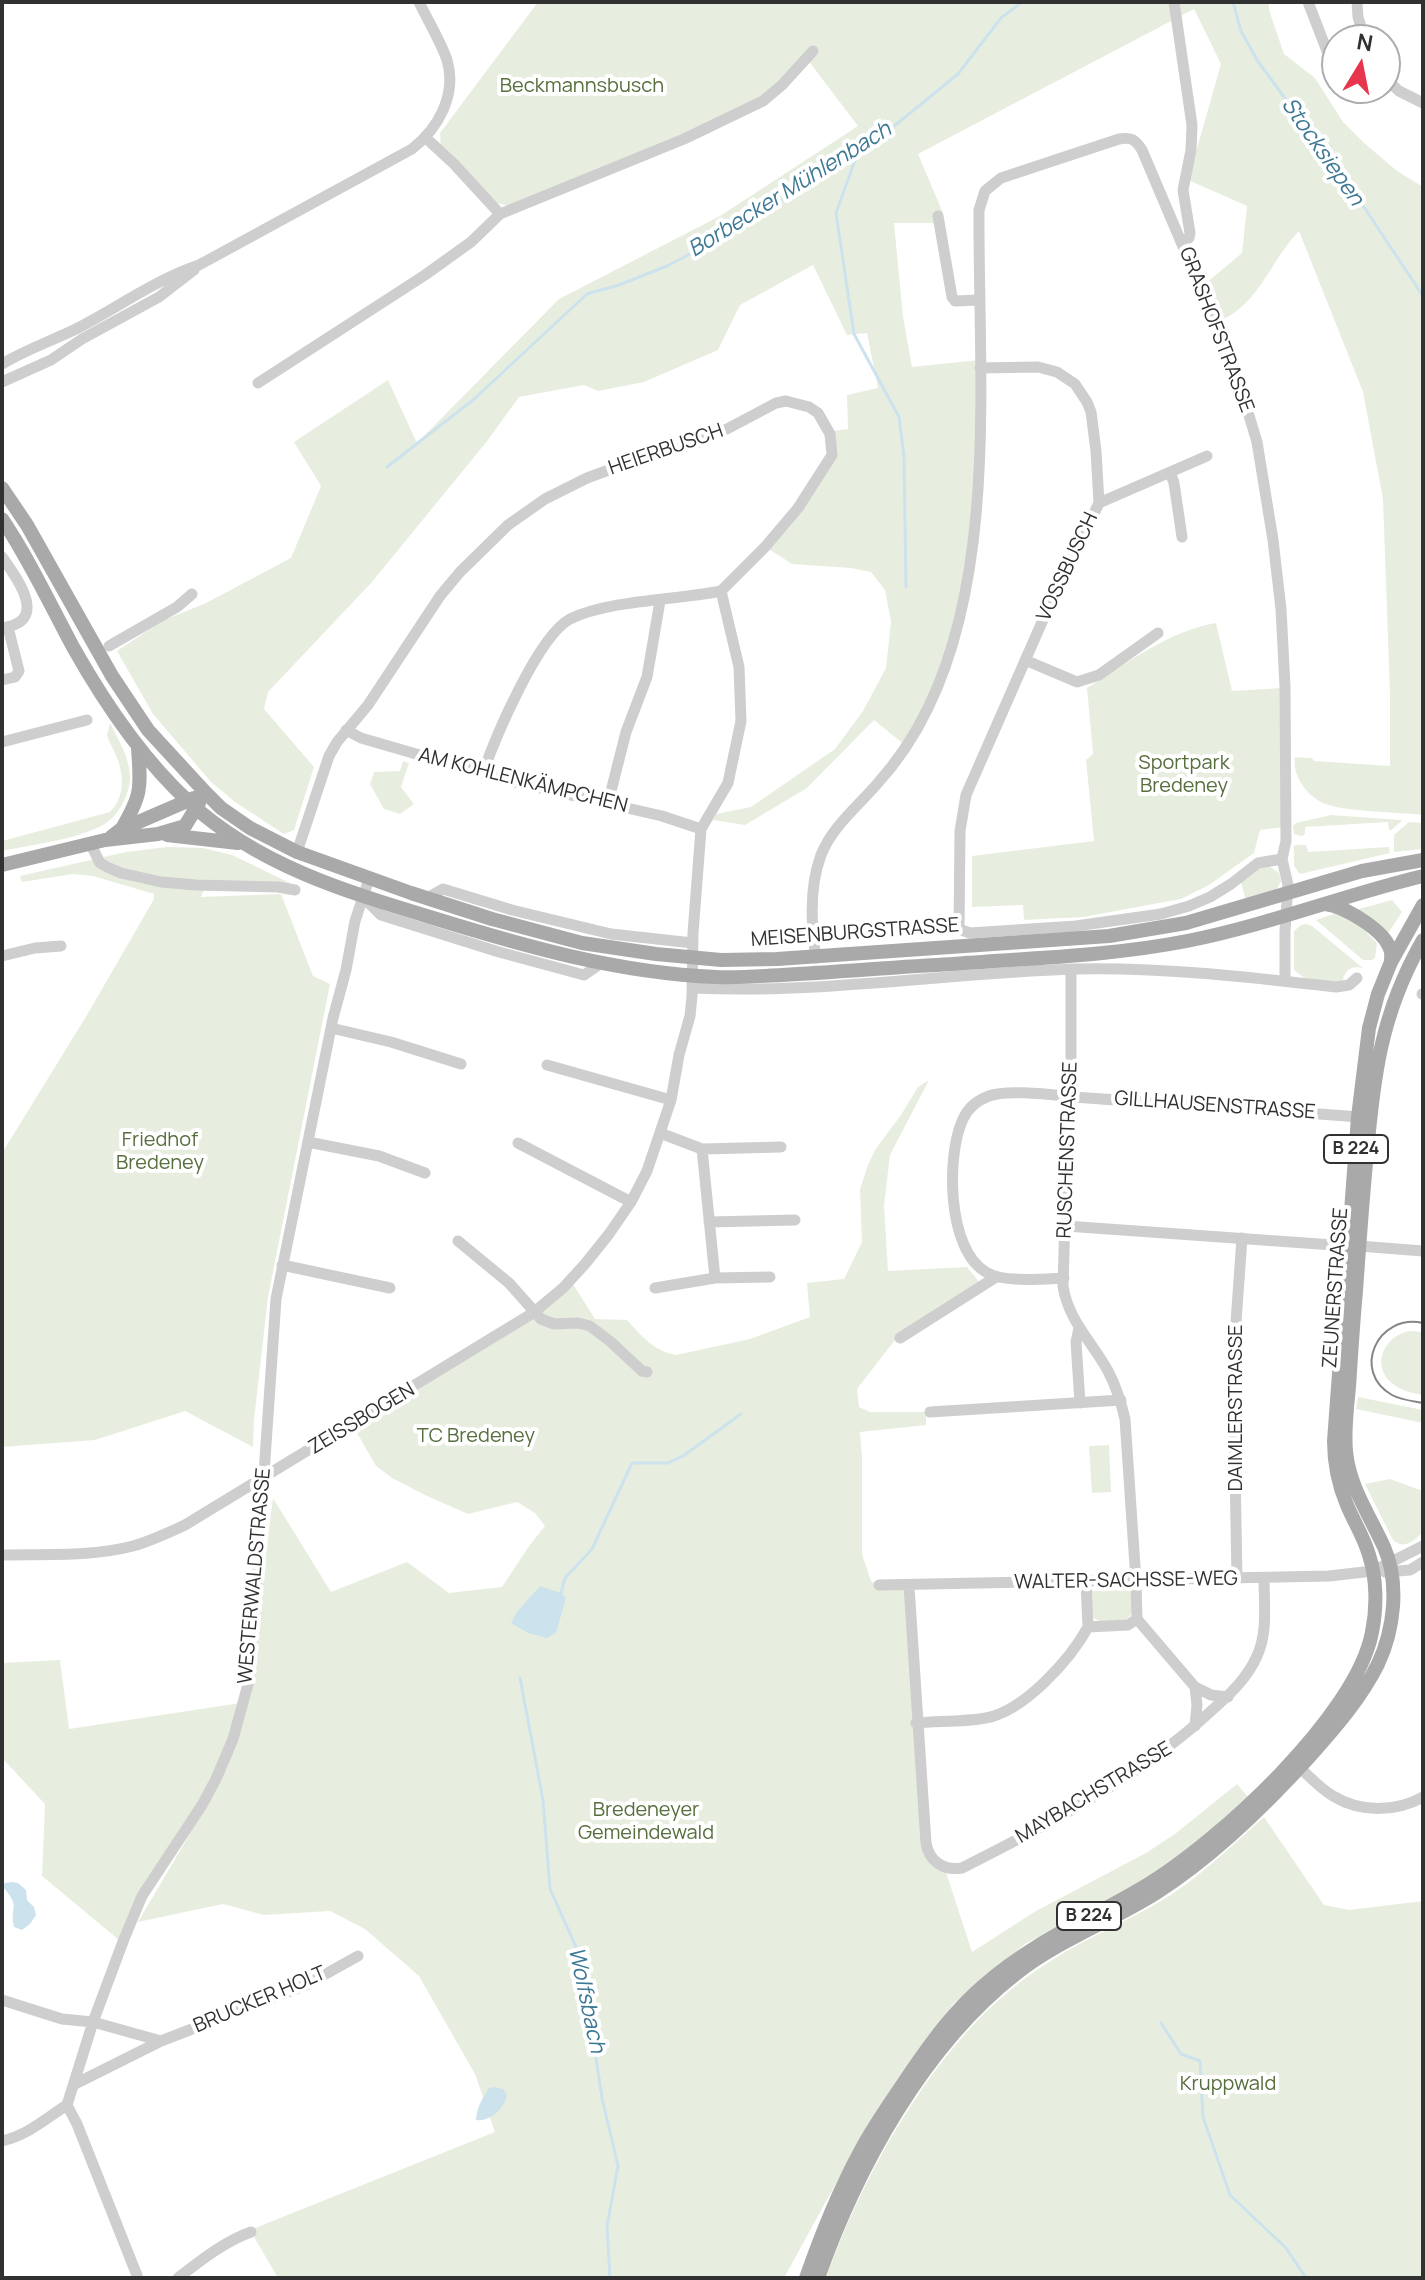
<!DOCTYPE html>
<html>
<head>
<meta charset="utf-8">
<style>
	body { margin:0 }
	#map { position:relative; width:1425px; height:2280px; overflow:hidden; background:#fff; font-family:Manrope,sans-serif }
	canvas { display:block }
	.frame { position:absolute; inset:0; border:4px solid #313131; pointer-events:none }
	.north { position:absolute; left:1321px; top:24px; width:80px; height:80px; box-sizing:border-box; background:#fff; border:2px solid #adadad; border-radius:50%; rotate:10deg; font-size:22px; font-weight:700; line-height:32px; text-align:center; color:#313131 }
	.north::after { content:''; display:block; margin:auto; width:28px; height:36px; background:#e7354d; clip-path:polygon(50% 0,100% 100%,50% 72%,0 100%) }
</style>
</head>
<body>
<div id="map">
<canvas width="1425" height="2280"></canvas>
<div class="frame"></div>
<div class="north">N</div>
</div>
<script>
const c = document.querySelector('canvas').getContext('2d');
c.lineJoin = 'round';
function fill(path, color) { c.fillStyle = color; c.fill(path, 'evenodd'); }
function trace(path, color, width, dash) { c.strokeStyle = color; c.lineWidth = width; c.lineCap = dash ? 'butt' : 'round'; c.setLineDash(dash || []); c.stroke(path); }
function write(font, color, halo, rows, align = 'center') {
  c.font = font + ' Manrope,sans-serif'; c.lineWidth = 8; c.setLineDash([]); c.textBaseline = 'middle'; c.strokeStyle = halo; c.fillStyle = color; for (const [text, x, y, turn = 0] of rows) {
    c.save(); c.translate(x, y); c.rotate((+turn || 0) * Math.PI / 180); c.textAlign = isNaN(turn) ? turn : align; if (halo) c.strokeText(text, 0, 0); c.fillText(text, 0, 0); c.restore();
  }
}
fill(new Path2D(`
	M538 2H1268L1270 13 1284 54 1315 78 1343 122 1363 142 1397 171 1423 187V815C1398 812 1344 812 1323 803 1306 795 1292 775 1295 757L1312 758 1314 761 1390 766V693L1383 499 1363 392 1299 231C1270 261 1260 303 1220 321L1205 284 1242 253 1247 206 1188 180 1221 64 1194 9 918 154 943 213 940 223H894L903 317 912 367 979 360 974 515 952 644 906 746 874 720 807 788 745 825 713 820 716 814 751 807 835 749 863 711 886 668 891 621 885 590 871 572 851 568 792 564 767 548 833 456 832 431 848 429 847 395 878 388 867 333 847 335 813 265 740 305 718 350 644 382 598 391 584 385 519 397 488 440 372 582 268 692 264 709 314 767 294 830 284 834 235 802 211 782 153 714 117 651 162 621 206 603 291 558 321 486 294 442 388 380 417 443 559 299 720 216 858 126 807 59 761 96 682 137 508 206 494 202 441 149 440 133Z
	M1216 623 1232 691 1282 688 1285 827 1260 830 1254 853 1209 885 1181 899 1083 917 1024 920 1023 905 972 907V856L1094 841 1086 760 1093 754 1087 688C1127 663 1169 631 1216 623Z
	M110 723C118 739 129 757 130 775 131 790 121 811 110 820 89 838 30 845 2 851V841L110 812C126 796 124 773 115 753 113 748 108 740 107 735 107 734 110 724 110 723Z
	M403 761 409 763 401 787 414 804 400 814 384 809 370 784 374 772 400 771Z
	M1331 815 1401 820 1402 821 1391 830H1389L1388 822 1305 827V834L1302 836 1294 834 1293 826 1296 823Z
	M1409 822 1423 823V849L1394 852V835Z
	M1296 845H1306L1308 852 1389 847 1390 853 1300 874 1294 866V846Z
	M167 847 203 848 232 855 290 883 287 885 206 884 201 897 281 894 313 976 330 984 268 1297 254 1420 253 1447 185 1411 95 1440 2 1447V1153L87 1015 154 899V894L93 876 73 874 22 882 20 876 126 852Z
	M1269 866 1279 873 1281 881 1276 891 1246 901 1241 882 1258 868Z
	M1392 900 1402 912 1387 935 1355 910Z
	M1337 913 1359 925 1377 943 1375 958 1372 960H1363L1316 920Z
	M1306 924 1312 926 1363 968C1350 965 1344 971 1342 984 1325 982 1307 983 1294 970V931L1301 925Z
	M929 1080 890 1155 884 1206 888 1271 967 1267 981 1284 898 1336 857 1389 859 1407 870 1412H926V1425L860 1432 862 1456V1554L871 1581 879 1586 908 1587 924 1842 945 1869 972 1952 1036 1911 1146 1853 1175 1834 1237 1784 1248 1797 1188 1850 1144 1880 1025 1944 954 2003 900 2075 869 2123 784 2278H278L250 2230 495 2132 475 2074 419 1976 365 1929 330 1911 264 1915 223 1904 138 1922 191 1832 153 1884 125 1945 42 1876 45 1804 2 1758V1663L60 1660 69 1729 247 1702 273 1498 331 1592 407 1562 449 1593 502 1587 529 1546 545 1526 535 1513 517 1502 468 1514 425 1495 392 1478 376 1466 353 1426 532 1314 571 1281 595 1319 627 1320C642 1336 653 1351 676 1355L750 1339 810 1317 807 1283 844 1279 862 1242 860 1189 868 1165 875 1150 901 1115 918 1087Z
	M1409 1331 1423 1332V1395C1412 1393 1402 1391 1393 1384 1370 1366 1384 1336 1409 1331Z
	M1358 1397 1423 1410V1423L1356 1409Z
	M1109 1445 1111 1492 1092 1493 1089 1446Z
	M1390 1479 1423 1491V1532C1414 1541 1404 1550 1393 1540L1365 1484Z
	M1133 1590C1133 1598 1135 1610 1130 1616 1124 1625 1100 1625 1093 1617 1088 1611 1090 1599 1090 1591Z
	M1264 1817 1324 1905 1349 1910 1423 1901V2278H826C864 2172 935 2044 1027 1977 1067 1947 1111 1929 1154 1905 1195 1882 1229 1848 1264 1817Z`), '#e8eedf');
fill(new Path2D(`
	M540 1586 561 1593 566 1598 556 1633 547 1638 528 1633 511 1623 516 1613Z
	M12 1882 18 1883 26 1890 27 1900 34 1907 36 1915 30 1924 22 1930 14 1927C9 1906 22 1908 2 1886L5 1883Z
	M494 2087 503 2089 507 2095C504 2109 490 2122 476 2120 477 2107 482 2099 489 2088Z`), '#cce2ed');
trace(new Path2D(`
	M1233 2 1241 31 1257 60 1360 201 1423 296
	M857 155 836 213 854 334 899 417 904 457 906 587
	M387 467 473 400 587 294 619 285 667 266 717 240 858 153 861 143 893 127 958 74 1001 18 1022 2
	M561 1593 565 1578 592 1549 632 1463H668L683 1456 741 1414
	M520 1678 543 1800 550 1889 581 1958 602 2098 618 2166 607 2226 610 2278
	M1161 2023 1181 2054 1200 2061 1203 2117 1230 2195 1286 2248 1306 2278`), '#cce2ed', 3);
trace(new Path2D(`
	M1174 2 1192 125 1191 150 1183 190 1190 233 1189 238 1181 242
	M1308 2 1327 51 1337 55
	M1357 2 1358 17 1365 40
	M1385 78 1399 91 1423 103
	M426 138 454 164 500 214
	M938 216 952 297 955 301 979 300
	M2 364C25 350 51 341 76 329 117 308 155 280 199 265L412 149C439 128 457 94 447 60 440 40 428 21 419 2
	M980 368 1038 367 1057 372 1075 384 1087 402 1091 412 1096 451 1099 503 1046 613 966 795 960 831 959 929 970 933 1076 926 1161 914 1189 906 1210 897 1231 884 1258 863 1282 859
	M2 382 51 360 82 339 159 297 194 270
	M258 383 425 275 471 242 500 214 684 139 763 101 782 85 813 51
	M1170 472 1174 483 1182 537
	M1099 503 1207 456
	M2 557C12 571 39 606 21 621 16 625 8 627 2 628
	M109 646 177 607 192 594
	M1025 660 1077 682 1099 675 1158 633
	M2 680 15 677 19 671 8 627
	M346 730 361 738 509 781 662 816 701 829
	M2 742 87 720
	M483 773C495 738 538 636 570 619 609 600 677 600 721 591
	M608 803 626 732 647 677 660 601
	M91 845 100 863 107 867 121 873 161 882 196 885 278 887 295 890
	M363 897 381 915 499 952 584 975 600 964
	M427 898 443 889 512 910 611 934 693 943
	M2 956 35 948 61 946
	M816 958C811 925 809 887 821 855 832 827 857 807 877 784 897 762 915 735 928 708 998 565 978 366 979 210L985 191 1001 178 1119 139C1131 137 1135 139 1142 150L1235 369 1257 442 1273 540 1281 609 1285 686 1286 841 1282 859 1288 885 1285 931V981
	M1071 969V1097L1067 1150 1063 1286C1068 1320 1092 1342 1108 1371 1116 1386 1121 1402 1125 1419L1136 1581 1137 1619 1128 1625 1088 1627 1086 1582
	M693 988C820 994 948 973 1075 969 1162 967 1249 977 1336 987L1349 985 1357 978
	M1422 994H1423
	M331 1028 391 1042 461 1064
	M547 1065 671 1100
	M660 1133 702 1149 781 1147
	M308 1142 379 1156 425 1173
	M518 1143 631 1202
	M702 1149 715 1278
	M709 1222 795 1220
	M1066 1226 1347 1246
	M458 1241 509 1283 541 1319 554 1324 578 1323 590 1326 611 1342 642 1371 647 1372
	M1359 1246 1423 1251
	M282 1265 390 1288
	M1064 1278C1043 1279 1003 1283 986 1272 947 1250 946 1155 963 1119 968 1108 978 1100 989 1096 1007 1089 1053 1095 1074 1097 1169 1104 1264 1109 1358 1117
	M655 1288 715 1278 770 1277
	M1079 1328 1076 1342 1080 1403
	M900 1338 996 1277
	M930 1412 1121 1400
	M2 1555C45 1554 91 1557 133 1546 151 1541 168 1533 185 1525L533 1313 563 1288 585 1264 609 1234 631 1202 647 1171 671 1100 679 1055 690 1016 692 996 693 933 701 829 728 783 741 721 739 667 721 591 765 547 798 508 832 455 830 434 818 413 809 407 786 401 776 403 727 429 694 444 641 458 587 478 545 499 508 525 460 572 440 596 368 705 337 742 329 756 297 852
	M1385 1572 1410 1570 1423 1562
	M1237 1578 1234 1414 1236 1322 1242 1238
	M879 1585 1329 1576 1373 1571 1423 1546
	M909 1586 926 1843C929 1861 943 1871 962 1868 1049 1824 1138 1778 1210 1712 1228 1696 1247 1679 1257 1656 1268 1632 1264 1604 1264 1578
	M1137 1619 1195 1687 1211 1695 1228 1697
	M1195 1687 1197 1705 1195 1726
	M916 1723C939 1721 963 1722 986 1718 1024 1711 1070 1660 1088 1627
	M1300 1768C1310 1777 1321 1789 1333 1796 1361 1813 1396 1812 1423 1797
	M2 2000 62 2019 93 2022 161 2041
	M75 2084 161 2041 306 1985 358 1956
	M2 2141C28 2135 45 2119 67 2105
	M138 2278 77 2124 67 2105 93 2022 124 1939 142 1896 202 1805 216 1779 233 1739 250 1677 276 1299 333 1018 346 970 355 921 369 879
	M178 2278C200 2261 225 2241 251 2232`), '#cecece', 11);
trace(new Path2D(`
	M2 488 27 525 112 676 148 730 205 792 221 808 250 828 297 852 411 893 492 919 582 943 656 954 721 960 777 959 1109 936 1186 923 1362 871 1423 860
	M2 519C29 559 50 604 73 647 105 704 142 759 190 803 258 865 344 891 430 917 524 946 617 973 716 977 738 978 760 976 782 975 839 972 895 967 952 964 1031 958 1110 956 1187 941 1268 925 1344 895 1423 876
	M121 830C142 795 141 788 138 748
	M167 835 238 843
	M111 837 120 830 194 798
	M2 865 105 840 158 834 185 826 199 803
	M1325 904C1344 906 1384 930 1390 949 1392 953 1391 957 1391 962
	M806 2278C821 2235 839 2190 861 2150 876 2122 895 2096 913 2069 934 2039 955 2010 983 1986 1035 1940 1089 1920 1147 1885 1218 1842 1357 1715 1372 1632 1377 1608 1377 1579 1369 1555 1364 1537 1354 1522 1347 1505 1338 1484 1334 1463 1334 1441L1358 1117 1369 1028 1378 994 1391 962 1423 905
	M818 2278C857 2168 923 2046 1017 1973 1059 1940 1110 1922 1156 1893 1214 1856 1265 1806 1311 1755 1336 1727 1361 1698 1378 1664 1394 1630 1400 1583 1384 1547 1370 1516 1349 1486 1346 1451 1344 1430 1347 1408 1349 1387 1351 1355 1353 1323 1356 1291 1359 1248 1362 1206 1366 1163 1373 1080 1380 1014 1423 940`), '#a9a9a9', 14);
trace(new Path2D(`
	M1423 1323C1377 1313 1351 1372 1392 1395 1401 1400 1413 1401 1423 1403`), '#868686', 2);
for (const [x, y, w] of [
	[1356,1149,64],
	[1089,1916,64]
]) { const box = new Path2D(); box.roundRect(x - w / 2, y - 14, w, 28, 6); c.fillStyle = '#fff'; c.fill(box); trace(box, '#313131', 2); }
write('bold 18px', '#313131', null, [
	["B 224",1356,1149],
	["B 224",1089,1916]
]);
write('20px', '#576e3d', '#fff', [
	["Beckmannsbusch",582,86],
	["Sportpark",1184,763],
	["Bredeney",1184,786],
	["Friedhof",160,1140],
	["Bredeney",160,1163],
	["TC Bredeney",476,1436],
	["Bredeneyer",646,1810],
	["Gemeindewald",646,1833],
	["Kruppwald",1228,2084]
]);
write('20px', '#313131', '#fff', [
	["GRASHOFSTRASSE",1216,330,69],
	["HEIERBUSCH",666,450,-19],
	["VOSSBUSCH",1068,567,-65],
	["AM KOHLENKÄMPCHEN",523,781,14],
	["MEISENBURGSTRASSE",855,933,-4],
	["GILLHAUSENSTRASSE",1215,1106,4],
	["RUSCHENSTRASSE",1068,1150,-88],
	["ZEUNERSTRASSE",1336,1288,-86],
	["DAIMLERSTRASSE",1236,1408,-90],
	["ZEISSBOGEN",362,1419,-31],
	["WESTERWALDSTRASSE",255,1576,-85],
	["WALTER-SACHSSE-WEG",1126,1581,-1],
	["MAYBACHSTRASSE",1094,1793,-31],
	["BRUCKER HOLT",260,2000,-23]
]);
write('italic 22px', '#3d7895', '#fff', [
	["Stocksiepen",1322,152,55],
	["Borbecker Mühlenbach",790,190,-32],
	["Wolfsbach",586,2000,78]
]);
</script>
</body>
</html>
